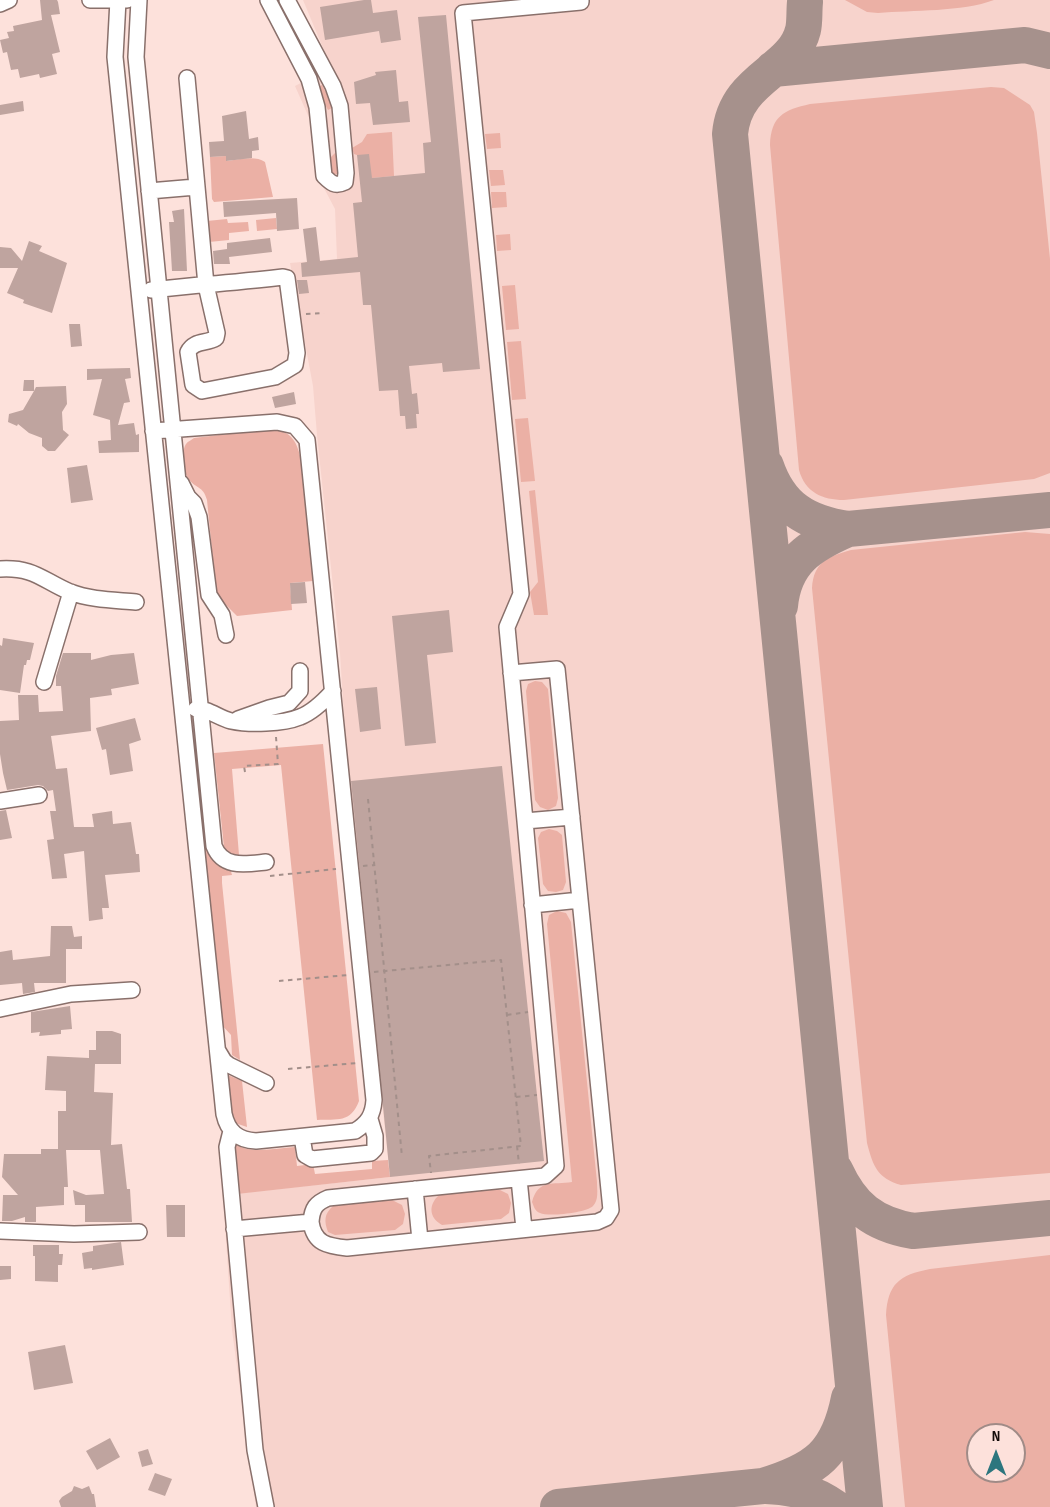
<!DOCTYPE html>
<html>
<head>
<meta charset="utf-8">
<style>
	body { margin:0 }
	#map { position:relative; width:1050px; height:1507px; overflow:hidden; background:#fde1db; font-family:"Sofia Sans Condensed",sans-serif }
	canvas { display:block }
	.north { position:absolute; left:966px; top:1423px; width:60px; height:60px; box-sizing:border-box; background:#fde1db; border:2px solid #a08b87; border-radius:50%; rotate:0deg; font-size:16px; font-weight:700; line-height:24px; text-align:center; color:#140b09 }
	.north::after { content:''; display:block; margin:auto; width:21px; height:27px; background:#2d767e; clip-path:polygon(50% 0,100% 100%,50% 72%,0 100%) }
</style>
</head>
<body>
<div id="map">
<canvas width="1050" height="1507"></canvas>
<div class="north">N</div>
</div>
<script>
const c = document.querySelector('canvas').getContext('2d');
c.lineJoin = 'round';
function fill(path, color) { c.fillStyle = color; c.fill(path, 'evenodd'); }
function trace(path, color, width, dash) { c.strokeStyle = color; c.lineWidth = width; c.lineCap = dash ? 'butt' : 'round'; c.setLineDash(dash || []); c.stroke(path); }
fill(new Path2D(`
	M303 0H1050V1507H256L232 1330 223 1195 390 1177 348 781 340 653 317 435 313 386 290 263 337 259 335 209 317 175 311 122 295 86 318 74 338 84ZM978 1435H1014V1471H978Z`), '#f7d3cc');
fill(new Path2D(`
	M845 0H994C962 12 913 10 878 13L867 12Z
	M322 85 334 107 328 110 316 88Z
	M991 87 1004 88 1030 105 1034 112 1037 133 1050 259V473L1034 479 844 500C822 500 805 492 799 470L770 145C771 116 784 110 810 104Z
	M392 132 394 176 372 178 357 155 354 154 352 148 362 142 367 134Z
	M500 133 501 148 487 149 485 134Z
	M340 148 341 174H334L327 169 326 162Z
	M226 156 227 161C238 160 255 155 265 162L273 197 214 202 212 199 210 157Z
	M489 170H503L505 185 491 186Z
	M491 192H506L507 207 492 208Z
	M276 218 277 229 257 231 256 220Z
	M227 219 228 223 248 222 249 231 229 233V240L209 242 207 221Z
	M510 234 511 250 497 251 496 235Z
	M515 285 519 329 506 330 502 286Z
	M521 341 526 399 512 400 507 342Z
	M528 418 535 481 521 482 515 419Z
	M269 429C291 431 296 439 301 459L313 581 290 583 292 610 237 616 221 600 216 591 207 500C203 485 195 489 188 478 183 471 181 451 186 444 188 441 192 440 194 438Z
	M535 490 548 615H534L530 592 538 582 529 491Z
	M1025 532 1050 534V1173L901 1185C877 1178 873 1166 867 1143L812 588C814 561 828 557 851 550Z
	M535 681 542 682 548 689 558 798 556 806 548 810 540 807 535 800 526 691 528 684Z
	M323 744 359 1101C351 1123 337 1119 317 1120L281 765 232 769 239 855 229 854 224 847 214 753Z
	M549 829 557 831 562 835 566 882 563 890 556 892 548 891 543 884 538 838 541 832Z
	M204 842 215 860 230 868 232 875 222 876V883L240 1060 232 1055 231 1035 220 1023Z
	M557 911 566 913 571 922 597 1182C597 1190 599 1200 593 1206 586 1213 548 1217 540 1213 535 1211 534 1207 532 1202 538 1179 553 1185 572 1182L547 924 549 915Z
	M228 1075 242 1081 247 1127 235 1123 232 1118Z
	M233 1143C250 1155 275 1148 295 1147L297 1166 313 1164 315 1174 372 1169V1161L388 1160 390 1177 237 1194Z
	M498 1189 508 1194 511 1203 509 1213 501 1219 442 1225C429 1218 428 1205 439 1195Z
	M392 1200 402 1205 405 1214 403 1224 395 1230 335 1235 328 1232C324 1221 324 1214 333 1206Z
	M1050 1255V1507H905L886 1315C888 1284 899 1275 930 1269ZM978 1435H1014V1471H978Z`), '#ebb0a5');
trace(new Path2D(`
	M805 2C804 11 805 22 803 30 793 72 735 77 730 134L865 1507
	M773 69 1025 45 1050 51
	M766 466C780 507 806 523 848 529
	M780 606C784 561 811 545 848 529L1050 510
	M835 1170C852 1207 873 1224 913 1231L1050 1218
	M766 1486C792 1487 813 1492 834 1507
	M558 1507 763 1486C816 1470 838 1454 849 1398`), '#a6918c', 36);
fill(new Path2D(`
	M40 0H57L58 2 60 14 51 15 60 52 52 54 57 74 40 78 39 74 20 78 18 69 11 70 7 52 3 53 0 40 9 38 7 32 14 31 13 26 42 20Z
	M364 0H371L373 13 397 10 401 40 381 43 379 31 325 40 320 7Z
	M446 15 480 369 443 372 442 363 409 366 412 394 417 393 419 414H416L417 428 406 429 405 416H400L398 390 379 391 371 305H363L360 272 302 277 301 263 307 262 303 229 316 227 320 261 358 257 353 203 362 202 357 155 369 154 372 178 425 173 423 143 431 142 418 17Z
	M396 70 399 102 408 101 410 122 373 125 370 103 356 104 354 82 376 75 375 72Z
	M23 101 24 111 0 115V105Z
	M246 111 249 139 258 137 259 150 252 151V158L226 161V156L210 157 209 142 224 141 222 116Z
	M297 198 299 229 277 231 276 213 224 217 223 202Z
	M184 209 187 271H172L169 222H174L172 211Z
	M270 238 272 252 229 257 230 264H214L213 251 227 249V243Z
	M29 241 42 246 39 251 67 263 52 313 23 303 24 300 7 293 18 268H0V247L11 248 22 261Z
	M297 280H307L309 293 299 294Z
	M69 324H80L82 346 71 347Z
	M130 368 131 378 125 379 130 402 124 403 118 425 134 423 136 435 139 434V452L99 453 98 441 111 440 110 420 93 415 102 379 87 380V369Z
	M24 380H34V391L36 387 66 386 67 404 62 412 63 430 69 435 55 451H48L42 446V438L29 433 18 424 17 426 8 422 9 414 23 410 34 391H23Z
	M294 392 296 404 275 408 272 397Z
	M87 465 93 500 71 503 67 468Z
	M305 582 307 603 291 604 290 583Z
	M449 610 453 652 427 655 436 743 405 746 392 616Z
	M3 638 34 643 30 660H27L26 665H24L20 693 0 690V645L2 646Z
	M63 653H91V660L111 655 134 653 139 684 111 689 112 695 90 698 91 731 51 736 56 769 67 768 74 827H94L92 814 112 811 113 824 131 822 136 854H139L140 872 105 875 109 908H102L103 919 89 921 84 851 64 854 67 878 52 879 47 840 54 839 50 811H56L53 790 48 791 43 786 38 785 7 790 3 773 0 754V721L19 720 18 695H38L39 712 63 711 61 686H56V676Z
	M377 687 381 729 360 732 355 689Z
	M135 718 141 740 129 744 133 771 110 775 106 749 102 750 96 728Z
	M502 766 544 1161 390 1177 351 781Z
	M6 810 12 838 0 840V811Z
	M51 926H72L74 937 82 936V949H66V983H34L35 992 23 994 22 983 0 985V952L12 950 13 960 50 956Z
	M70 1006 72 1029 61 1030V1034L39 1036 40 1032 31 1033V1012Z
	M96 1031H112L121 1034V1064H95L94 1092 113 1093 111 1145 122 1144 127 1189H130L132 1222H85V1205H75L73 1190 86 1195 104 1194 100 1150H66L68 1187H64V1205L36 1207V1222H25V1217L12 1221H2L3 1195H18L2 1177 4 1154H41V1149H58V1111H66V1091L45 1090 47 1056 89 1058V1050H96Z
	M166 1205H185V1237H167Z
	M121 1242 124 1265 92 1270V1268L84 1269 82 1253 93 1251V1246Z
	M33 1245H59V1254H63L62 1265H58V1282L35 1281V1256H33Z
	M0 1266H11V1279L0 1280Z
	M65 1345 73 1383 34 1390 28 1352Z
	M110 1438 120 1457 97 1470 86 1451Z
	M148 1449 153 1464 142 1467 138 1452Z
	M155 1473 172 1479 165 1496 148 1490Z
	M74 1486 82 1489 89 1486 92 1494H94L96 1507H61L59 1501 62 1497 72 1491Z`), '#bfa49f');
const minor = new Path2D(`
	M90 0H127
	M118 0 115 57 139 291 224 1114C228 1132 238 1140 256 1141L355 1131C368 1123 373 1115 374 1100L307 440 295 426 277 422 153 431
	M139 0 136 57 214 846C223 869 246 864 266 862
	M268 0 309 79 317 107 324 176C331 183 335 187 345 182L346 173 340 106 333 86 287 0
	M0 4 9 0
	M149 191 196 187
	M151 290 200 285C228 283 256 280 283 277L287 278 297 353 295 365 275 377 202 391 193 385 188 352C194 340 206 344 216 338L217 333 206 285 187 78
	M181 483 188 497 194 503 199 517 209 595 222 615 226 635
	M0 569C34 567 42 580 70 592 91 600 114 600 136 602
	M44 682 71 592
	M196 709C207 708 219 718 231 721 249 725 283 724 300 717 313 712 324 701 333 691
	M238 719 269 708 289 703 300 691V671
	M0 801 39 795
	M525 821 507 627 521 594 463 13 581 2V0
	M532 905 580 900
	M0 1009 71 994 132 990
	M218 1051 224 1061 229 1065 266 1083
	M231 1131 227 1147 255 1450 266 1507
	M302 1137 305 1155 312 1159 371 1153 375 1149V1136L370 1119
	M519 1179 524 1229
	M415 1189 420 1240
	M311 1222C312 1208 316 1203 328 1198L545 1176 556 1166 525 821 572 817
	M234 1229 311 1222C314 1244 328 1246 347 1248L597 1222 606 1218 611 1210 557 669 511 673
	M0 1231 74 1234 139 1232`);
trace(minor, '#89706b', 18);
trace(new Path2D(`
	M306 314 324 313
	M245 772 244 766 278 764 276 737
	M368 799 402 1157
	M363 866 374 865
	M270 876 336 869
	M374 972 501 960 521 1146 429 1156 431 1173
	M279 981 348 975
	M507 1015 528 1012
	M288 1069 357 1063
	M516 1097 537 1095
	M517 1146 519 1164`), '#a38f8a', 2, [4.5, 4.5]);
trace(minor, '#fff', 15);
</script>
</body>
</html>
